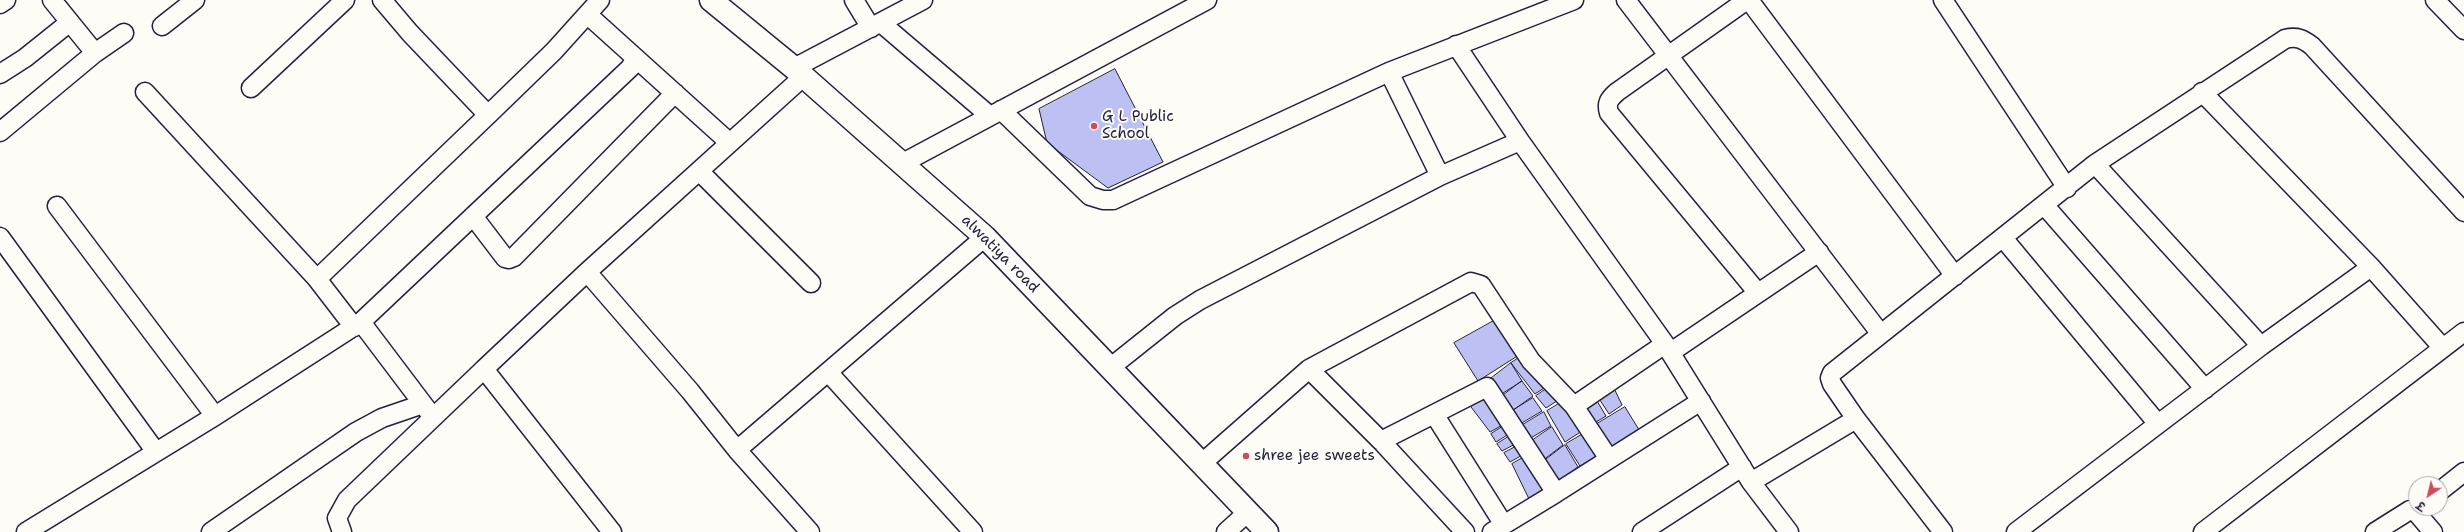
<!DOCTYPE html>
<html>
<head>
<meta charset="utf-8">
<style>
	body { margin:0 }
	#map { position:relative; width:2464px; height:532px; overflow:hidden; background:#fdfcf7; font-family:"Shantell Sans","Playpen Sans Deva",sans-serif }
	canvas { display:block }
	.north { position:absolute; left:2408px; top:476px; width:40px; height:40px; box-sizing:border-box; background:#fdfcf7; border:1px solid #a5a5ac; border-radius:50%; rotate:215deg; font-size:11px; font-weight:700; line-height:16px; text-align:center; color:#22223b }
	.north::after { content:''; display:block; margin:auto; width:14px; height:18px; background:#d1495b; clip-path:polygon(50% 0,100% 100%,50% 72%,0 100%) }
</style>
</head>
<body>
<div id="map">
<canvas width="2464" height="532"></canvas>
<div class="north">उ</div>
</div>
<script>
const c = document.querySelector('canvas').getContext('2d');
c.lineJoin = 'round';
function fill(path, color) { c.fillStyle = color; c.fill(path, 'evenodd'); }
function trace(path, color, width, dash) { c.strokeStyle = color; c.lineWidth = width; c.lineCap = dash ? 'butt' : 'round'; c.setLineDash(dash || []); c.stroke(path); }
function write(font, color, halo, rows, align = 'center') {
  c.font = font + ' "Shantell Sans",sans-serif'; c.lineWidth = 4; c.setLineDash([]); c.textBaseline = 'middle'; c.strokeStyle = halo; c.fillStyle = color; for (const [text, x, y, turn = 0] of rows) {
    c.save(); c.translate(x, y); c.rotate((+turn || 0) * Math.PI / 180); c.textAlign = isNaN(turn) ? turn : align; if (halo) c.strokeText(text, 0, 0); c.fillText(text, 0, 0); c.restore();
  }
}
const building = new Path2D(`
	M1115 69 1163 162 1108 188 1047 143 1039 109Z
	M1499 318 1519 355 1478 381 1454 343Z
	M1525 354 1550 384 1535 394 1511 363Z
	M1511 363 1522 381 1500 395 1489 380Z
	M1522 381 1533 396 1512 411 1501 397Z
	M1612 384 1622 405 1609 414 1596 394Z
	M1552 385 1563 397 1546 408 1536 396Z
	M1486 391 1506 423 1490 432 1468 403Z
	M1594 396 1606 416 1591 425 1578 407Z
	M1533 398 1542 411 1520 424 1512 411Z
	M1565 400 1585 429 1565 442 1547 411Z
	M1625 407 1641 433 1609 453 1592 427Z
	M1544 412 1551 426 1529 439 1521 426Z
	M1507 424 1512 432 1496 442 1491 434Z
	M1552 427 1563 445 1542 461 1530 442Z
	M1588 431 1602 453 1580 466 1566 444Z
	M1513 434 1519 442 1502 451 1497 444Z
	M1521 444 1526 453 1510 462 1504 453Z
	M1565 445 1578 467 1557 482 1544 461Z
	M1528 455 1550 487 1529 499 1512 464Z`);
fill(building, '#bcc0f2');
trace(building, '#22223b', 1);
const street = new Path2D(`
	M52 0 95 53 124 33
	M382 0 410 33 488 115 554 51 600 0
	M854 0 871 28
	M1626 0 1880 333
	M1747 0 1617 92C1609 99 1606 103 1609 113L1758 293
	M1749 0 1955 276
	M1943 0 2067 188
	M2435 0 2464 30
	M0 4 6 0
	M588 15 730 143
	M881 23 990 116
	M162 26 195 0
	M1456 45 1520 141
	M794 68 923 0
	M1389 72 1440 176
	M0 74 25 58 70 22
	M251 88 345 0
	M145 92 317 279 354 327
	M2202 92 2371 267 2442 347
	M1001 110 1090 196 1103 200H1113L1389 72 1574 0
	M0 132 95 53
	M901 164 1207 0
	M2095 164 2261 346
	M699 171 811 283
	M57 206 215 416
	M2045 206 2205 389
	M473 216 505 258 509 259 514 257 675 93
	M0 237 156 452
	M2003 238 2158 424
	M587 272 690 391 737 450
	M317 279 488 115
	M361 322 429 412
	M1671 352 1819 252
	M1111 367 1175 316 1200 300 1440 176 1520 141 1665 344 1751 482 1789 532
	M1309 369 1381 441 1465 532
	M828 372 973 532
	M1574 406 1665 344
	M1434 414 1504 525
	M1381 441 1487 387 1556 493 1701 401
	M1201 464 1309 369 1471 282 1481 285 1531 361 1574 406 1609 459
	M1751 482 1856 419
	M2440 491 2464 472
	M26 532 215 416 361 322 630 68 636 58
	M211 532 356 432 382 418 423 404
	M342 532 337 518 347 500 484 369
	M612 532 484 369 587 272 804 76
	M810 532 737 450 985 237
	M1226 532 1248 512
	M1492 532 1556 493
	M1642 532 1742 467
	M1943 532 1856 419 1832 384 1830 378 1832 373 2095 164 2285 39C2297 36 2303 39 2312 46L2464 212
	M2016 532 2261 346 2371 267
	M2203 532 2464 332
	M2375 532 2410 510 2415 511 2433 532`);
const secondary = new Path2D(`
	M711 0 794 68 985 237 1267 532`);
trace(street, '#22223b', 21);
trace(secondary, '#22223b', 25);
trace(street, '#fdfcf7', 18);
trace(secondary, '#fdfcf7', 22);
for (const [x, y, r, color] of [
	[1094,126,4,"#d1495b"],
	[1246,456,4,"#d1495b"]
]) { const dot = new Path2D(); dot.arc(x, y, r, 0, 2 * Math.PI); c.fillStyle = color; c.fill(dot); trace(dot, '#fdfcf7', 1.5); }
write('15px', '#22223b', '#fdfcf7', [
	["G L Public",1102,117],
	["School",1102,134],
	["shree jee sweets",1254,456]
], 'left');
write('15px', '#22223b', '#fdfcf7', [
	["alwatiya road",1000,254,45]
]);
</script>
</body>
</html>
